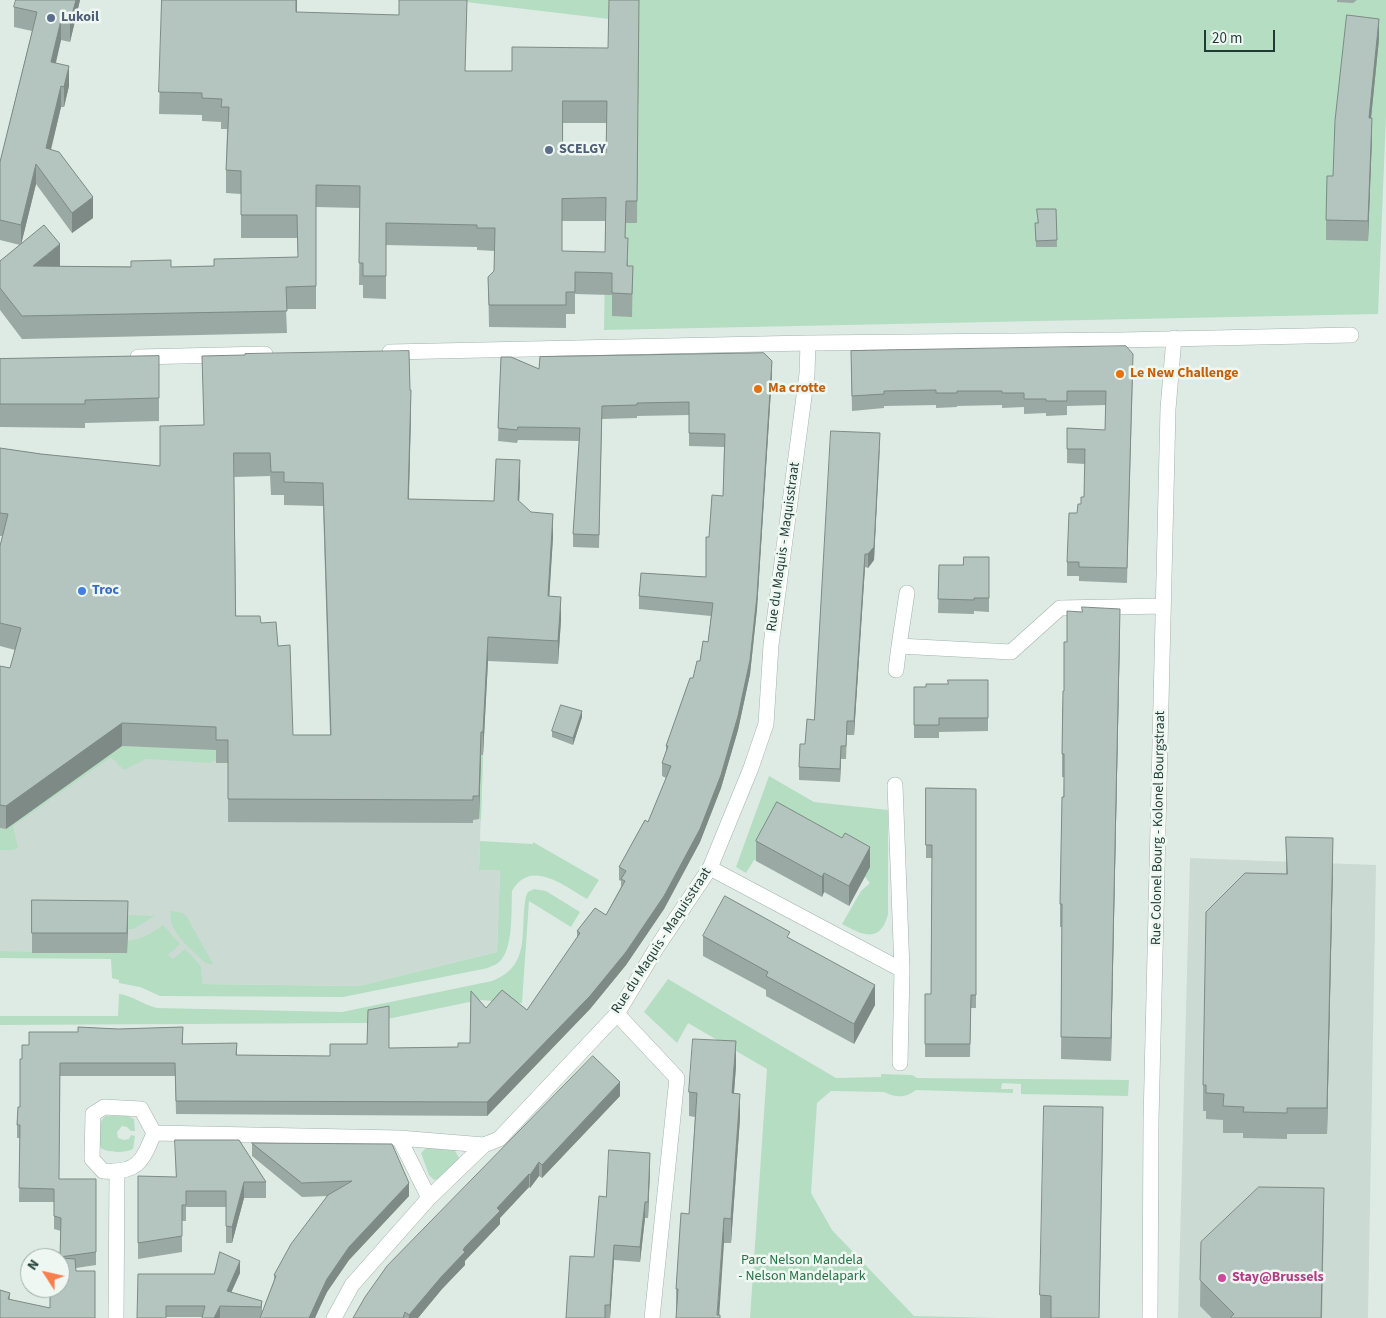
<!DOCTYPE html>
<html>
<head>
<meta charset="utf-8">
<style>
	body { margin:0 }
	#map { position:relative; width:1386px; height:1318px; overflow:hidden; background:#deebe5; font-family:"Source Sans 3",sans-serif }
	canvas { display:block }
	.north { position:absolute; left:20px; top:1248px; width:50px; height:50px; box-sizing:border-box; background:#eff7f3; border:1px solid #9caca7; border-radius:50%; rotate:305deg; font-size:14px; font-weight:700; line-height:20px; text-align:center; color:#1f3b34 }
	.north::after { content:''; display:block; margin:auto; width:18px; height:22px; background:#f87e4e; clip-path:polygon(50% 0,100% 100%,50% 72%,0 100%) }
	.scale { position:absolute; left:1204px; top:30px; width:71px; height:22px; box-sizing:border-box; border:2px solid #1f3b34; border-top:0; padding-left:6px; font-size:15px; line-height:18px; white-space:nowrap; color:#1f3b34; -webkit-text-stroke:4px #eff7f3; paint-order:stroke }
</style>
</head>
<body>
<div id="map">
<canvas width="1386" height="1318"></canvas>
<div class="north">N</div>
<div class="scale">20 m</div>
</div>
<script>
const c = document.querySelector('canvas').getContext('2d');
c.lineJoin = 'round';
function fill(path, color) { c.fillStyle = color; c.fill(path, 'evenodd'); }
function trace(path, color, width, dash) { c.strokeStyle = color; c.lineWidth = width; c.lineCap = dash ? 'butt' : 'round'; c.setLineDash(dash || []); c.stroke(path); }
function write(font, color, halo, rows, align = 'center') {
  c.font = font + ' "Source Sans 3",sans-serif'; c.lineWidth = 5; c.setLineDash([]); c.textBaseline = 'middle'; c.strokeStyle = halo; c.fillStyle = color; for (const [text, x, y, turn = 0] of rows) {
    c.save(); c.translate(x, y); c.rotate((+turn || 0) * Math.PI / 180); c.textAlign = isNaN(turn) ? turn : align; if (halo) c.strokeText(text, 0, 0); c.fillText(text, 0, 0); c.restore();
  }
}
fill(new Path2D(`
	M122 746 483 755 479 869H500L497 952 359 986 125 983 127 954 0 951V828L6 829Z
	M1190 858 1376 865 1368 1318H1178Z`), '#ccdad4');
fill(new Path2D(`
	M449 0H1386V116L1378 314 604 330 609 19Z
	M122 746 483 755 481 820 479 819 480 788 216 760 210 763 146 759 124 770 111 757 13 826 18 848 13 850H0V828L6 829Z
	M769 776 814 802 888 810V914C881 943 863 936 842 924L861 891 870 883 865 877 754 860 746 873 736 867Z
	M480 841 533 844V842L599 880 587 899C564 886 531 858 512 891 511 909 514 951 498 963 496 965 491 966 488 968L343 997 160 996 140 987 119 983V980L112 978 111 959 0 958V951L127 953V941C141 940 152 933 163 925L180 944 168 955 173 959 185 949 201 966 202 984 359 986 497 952 500 870H479Z
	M534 889 546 891 580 912 571 927 529 901 522 1003 479 1000 368 1023 0 1025V1016H118L119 994C131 995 144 1005 157 1008L342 1012 492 981C533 965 519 930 526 896L528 892Z
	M171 911 183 913 187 917 213 964H209L204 962C191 948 167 932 171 911Z
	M126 915 155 916 133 929H128Z
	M668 979 836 1078 881 1077V1074L912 1075 917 1078 1129 1080 1128 1096 1021 1094V1084L1002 1083 1001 1089H1013V1093L916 1090C906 1098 896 1098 884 1092L831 1091 817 1103 811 1193 832 1230 914 1316 997 1318H750L767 1069 688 1023 677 1043 644 1012Z
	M106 1116H128L134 1119 135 1131H131L127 1127 122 1126 117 1132 118 1138 124 1140 129 1139 131 1135 135 1136 133 1149C125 1153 108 1153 101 1148 98 1139 97 1120 106 1116Z
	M429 1145H452L460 1160 444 1177 434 1180 429 1175 421 1153Z`), '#b5ddc2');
const minor = new Path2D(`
	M390 352 808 343 1122 340 1351 335
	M138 357 265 354
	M899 646 907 593
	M896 670 899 646 1011 652 1060 608 1163 606
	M895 785 902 970
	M710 868 902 970 900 1063
	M617 1014 677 1078 652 1318
	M104 1107 141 1109 154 1133C142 1163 137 1173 103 1171L92 1159 93 1114Z
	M154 1133 399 1138 484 1145
	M399 1138 429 1198
	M116 1318 117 1171
	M334 1318 352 1285 429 1198 484 1145 499 1139 617 1014 657 947 710 868 751 768 766 724 771 645 807 374 808 343
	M1150 1318 1151 1121 1168 409 1174 338`);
trace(minor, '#a1b3ac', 16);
trace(minor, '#fff', 15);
fill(new Path2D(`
	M80 0 70 42 61 40 56 63 69 86 64 107H61L51 150 93 218 72 233 36 184 21 244 60 266 171 267 214 266 298 257 297 238H241V194L226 193V170L227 129H221V122L202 121V115L159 114 162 0H297V12L466 71H512L608 48 639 0 637 223H626L625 238 628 266H633L632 317 612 316V295L575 294V314H566V328L489 327 488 277 494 271 495 251 477 250V247L386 245V299L363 298V285H359L360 208 316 207V309H286L287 333 22 339 0 310V261L20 245 0 240V162L32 31 14 27V7ZM563 123H607L606 153H563ZM562 221H605V252L562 251Z
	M1337 0H1357L1353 3 1337 2Z
	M1379 39 1371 118 1372 138 1368 241 1326 240V220L1333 176Z
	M1056 209 1057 247H1036L1035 223H1038Z
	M764 353 772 361V374L757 609 750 674 738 730 721 788 700 842 664 909 626 965 590 1009 487 1116 176 1114 175 1076H60L59 1179H96V1265L76 1268V1271H95V1318H0V1290L10 1293V1300L50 1308V1288H60L61 1231 54 1229V1202H19L20 1138H17V1125L18 1107H20V1059H22V1045H29V1032H78V1027L118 1029 183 1027V1044L237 1043V1055L330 1056V1044H367L368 1010 389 1006V1048L458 1047V1043H470L471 991 486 1008 502 990 527 1010 577 939V931L595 908 606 915 621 887V881L619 880V867L645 820 648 822 666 778 662 776V763L666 751V746L690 678H693L697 661H700L703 641 708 642 711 616 639 609V596L641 573 706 577V537H709L712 495 723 496 724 447 689 446V415L637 416V418L602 419 599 548 573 547V534L579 441 518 440 517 443 498 441 501 357H511L539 369 540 357Z
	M159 356V421L85 423V428L0 427V359Z
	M851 365 1133 368 1127 583 1079 581V576H1067V562L1077 513 1081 504 1084 497 1085 464 1067 463V428L1105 430 1106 405 1067 406V415L1046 416V413L1024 414V407L1002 408V405L957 406V407L936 408V405L884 406V408L852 411Z
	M410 390 411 413 409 499 494 501 520 483 519 501 553 537 549 596 561 620 558 664 488 661 483 755H481L479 819 473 820V823L228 822V763H216V750L122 746 6 829 0 828V666L10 668 15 650 0 646V546L2 536H0V448L41 454 160 466 203 425ZM270 476 271 495H284V505L323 506 330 735H293L278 646 261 623 236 616 234 477Z
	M880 447 874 560 868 568 865 567 854 735H847L846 759H841L840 782 799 780V767L805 744 814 720Z
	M989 557V612L974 611V614L938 613 939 565H963Z
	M1120 631 1111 1061 1061 1059 1062 927H1060V904L1064 777H1062V713L1064 691 1067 642Z
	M988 680V731L939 732V738H914V687H926L948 684Z
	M582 717 573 745 552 737V731Z
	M926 788 976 789V1008H971L970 1057H925V994H931L932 858H926Z
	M1286 837 1333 864 1327 1134H1287V1139L1243 1138V1133H1223V1120L1206 1119V1111H1203V1085L1286 874Z
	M756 841 870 867 849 906 824 892 822 897 756 861Z
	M32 900 128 921 127 953H32Z
	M703 936 790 938 875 1005 854 1044 766 996V990L703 956Z
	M736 1066 734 1093 740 1118 731 1243H724L676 1313V1289L689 1214 695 1117 689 1116V1092Z
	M620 1082V1096L542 1178 539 1176 530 1188 529 1187 500 1218V1224L465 1260V1265L442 1289 418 1318H353Z
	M1103 1130 1099 1318H1040V1295Z
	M252 1143 409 1196 349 1260 327 1292 319 1309 315 1318H202V1317H166L137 1318 214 1274 240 1273 231 1292 262 1301V1313L274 1280V1275L327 1196 302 1197 252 1156Z
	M650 1169 648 1218H645L640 1262 614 1260 610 1318H566L594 1257 606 1197Z
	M138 1176 266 1182V1198H244L232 1243H226V1207H186V1221H182V1252L138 1259Z
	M1324 1214 1322 1318H1212L1200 1306 1201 1242Z`), '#9aa9a3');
fill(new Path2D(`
	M76 0H80L70 42V22Z
	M296 0H297L296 34Z
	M1379 19V39L1369 138V118Z
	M61 20V40L51 82V62Z
	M69 66V86L64 107V87Z
	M61 86V107L46 169V148Z
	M1372 118V138L1368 241V221Z
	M36 164V184L21 245V225Z
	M93 197V218L72 233V213Z
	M60 244V267L33 266Z
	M772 361V374L757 609 750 674 738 730 721 788 700 842 664 909 626 965 590 1009 487 1116V1102L664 896Z
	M411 390V413L408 522V499Z
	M880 433 874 560 868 568V554Z
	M520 460V483L518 523V500Z
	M553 514V537L548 619V596Z
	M865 554V567L854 735V721Z
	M561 597V620L558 664V641Z
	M1120 609V631L1111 1061V1038Z
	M488 637V661L483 755V732Z
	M582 711V717L573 745V738Z
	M122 723V746L6 829V806Z
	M481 732V755L479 819V796Z
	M841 746V759L840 782V769Z
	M1333 838V864L1327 1134V1108Z
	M870 847V867L849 906V886Z
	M824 873V892L822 897V877Z
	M128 901V921L127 953V933Z
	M875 985V1005L854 1044V1024Z
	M736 1041V1066L732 1118V1093Z
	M620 1082V1096L542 1178V1165Z
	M740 1094V1118L731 1243V1219Z
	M650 1153V1169L648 1218V1202Z
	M539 1162V1176L530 1188V1175Z
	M529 1174V1187L500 1218V1224L465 1261V1265L442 1289 418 1318H409V1315L497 1208Z
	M244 1182V1198L232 1243V1227Z
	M409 1183V1196L349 1260 327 1292 319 1309 315 1318H309L319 1296 327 1279 349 1247Z
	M645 1202V1218L640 1262V1247Z
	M724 1218V1243L719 1318H717Z
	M614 1245V1260L610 1318V1305Z
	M240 1261V1273L227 1302V1291Z
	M220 1306V1318H214Z`), '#7d8a85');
const building = new Path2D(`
	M16 0H76L70 22 61 20 51 62 69 66 64 87 61 86 46 148 59 152 93 197 72 213 36 164 21 225 0 220V162L37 12 14 7Z
	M162 0H296V12L399 15V0H467L465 71H512V47L608 48 609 0H639L637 201H626L625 238H628L627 266H633L632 294 612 293V273L575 272V292H566V305H489L488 277 494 271 495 228H477V225L386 223V276H363V263H359L360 186 316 185V286L286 287 287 311 22 316 0 288V261L44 225 60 244 33 266 131 267V261L171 260V267L214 266V259L298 257 297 215H241V171L226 170 229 107H221L222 99 202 98V93L159 92ZM563 101H607L606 153H563ZM606 198 605 252 562 251V199Z
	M1347 15 1379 19 1369 118H1372L1368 221 1326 220 1327 176H1333L1335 121Z
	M1037 209H1056L1057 240 1036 241 1035 223H1038Z
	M1126 346 1133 354 1127 568 1079 567V562H1067L1069 513H1077L1078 504H1081V497H1084L1085 449H1067V428L1105 430 1106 391H1067V401H1046V399H1024V393H1002V391H957V393H936V390L884 391V394L852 396 851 351Z
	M409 351 410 390H411L408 499 494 501 496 459 520 460 518 500 531 512 553 514 548 596 561 597 558 641 488 637 483 732H481L479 796H473V800L228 799V740H216V727L122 723 6 806 0 805V666L10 668 21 628 0 623V546L8 514 0 513V448L41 454 160 466V426L204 425 202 356 245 355V354ZM234 453H270L271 472H284V482L323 483 331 735H293L290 645 278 646 276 622 261 623 260 616H236Z
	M764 353 772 361 757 596 750 660 738 716 721 775 700 829 664 896 626 952 590 996 487 1102 176 1101 175 1063H60L59 1179H96V1252L60 1257 61 1218 54 1216V1189L19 1188 20 1125H17L18 1107H20V1059H22V1045H29V1032H78V1027L118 1029 183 1027 182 1044 237 1043 236 1055 330 1056V1044H367L368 1010 389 1006V1048L458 1047V1043H470L471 991 486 1008 502 990 527 1010 580 933 577 931 595 908 606 915 625 881 621 879 626 871 619 867 645 820 648 822 671 766 662 763 668 746H666L690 678H693L697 661H700L703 641 708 642 713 603 639 596 641 573 706 577V537H709L712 495 723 496 725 434 689 433V402L637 403V405L602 406 599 535 573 534 580 428 518 427 517 430 498 428 501 357H511L539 369 540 357Z
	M159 356V398L85 400V404H0V359Z
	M831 431 880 433 874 547 868 554H865L854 721H847L846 746H841L840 769 799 767 800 744H805L807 719 814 720Z
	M964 557H989V598H974V600L938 599 939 565H963Z
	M1082 607 1120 609 1111 1038 1061 1037 1062 904H1060L1062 797H1064V754H1062L1063 691H1064V642H1067V611L1082 612Z
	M948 680H988V718H939V725H914V687H926V684H948Z
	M561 705 582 711 573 738 552 731Z
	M926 788 976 789V995H971L970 1044H925V994H931L932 845H926Z
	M777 802 842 838 845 833 870 847 849 886 824 873 822 877 756 841Z
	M1286 837 1333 838 1327 1108H1287V1113L1243 1112 1244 1107 1223 1106 1224 1094 1206 1093V1085H1203L1206 912 1245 873 1287 874Z
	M725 896 790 932 787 937 875 985 854 1024 766 976 768 972 703 936Z
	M32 900 128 901 127 933H32Z
	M693 1039 736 1041 732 1093 740 1094 731 1219 724 1218 717 1315H720V1318H676L678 1289H676L681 1213 689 1214 697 1093 689 1092Z
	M593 1056 620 1082 542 1165 539 1162 530 1175 529 1174 497 1208 500 1211 465 1247 463 1250 465 1252 442 1276 409 1315 405 1312 403 1318H353L365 1297 387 1266Z
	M1044 1106 1103 1107 1099 1318H1051V1296L1040 1295Z
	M175 1140H239L266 1182H244L232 1227 226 1226V1191H186V1205H182V1236L138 1243V1176L176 1177Z
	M252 1143 392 1144 409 1183 349 1247 327 1279 319 1296 309 1318H260L276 1276 274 1275 291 1244 328 1195 352 1181 302 1183Z
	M609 1150 650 1153 648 1202H645L640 1247 614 1245 610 1305H605V1318H566L570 1256 594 1257 599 1196 606 1197Z
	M1259 1187 1324 1188 1321 1318H1230L1234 1314 1200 1280 1201 1242Z
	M220 1252 240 1261 227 1291 262 1301 261 1307 220 1306 214 1318H202L205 1306H166V1318H137L138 1274H214Z
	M60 1258 75 1259 76 1271H95V1318H0V1290L10 1293 8 1299 50 1308V1288H60Z`);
fill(building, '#b3c5be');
trace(building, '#7d8a85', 1);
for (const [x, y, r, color] of [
	[51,18,5,"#5c6f8a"],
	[549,150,5,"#5c6f8a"],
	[1120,374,5,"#e8710a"],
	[758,389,5,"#e8710a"],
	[82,591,5,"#3f7fe0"],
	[1222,1278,5,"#d1479c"]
]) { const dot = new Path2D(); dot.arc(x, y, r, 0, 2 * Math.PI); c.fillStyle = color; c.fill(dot); trace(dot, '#eff7f3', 2); }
write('bold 14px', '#4e5e75', '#eff7f3', [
	["Lukoil",61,18],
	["SCELGY",559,150]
], 'left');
write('bold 14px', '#c56008', '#eff7f3', [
	["Le New Challenge",1130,374],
	["Ma crotte",768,389]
], 'left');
write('14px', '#1f3b34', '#eff7f3', [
	["Rue du Maquis - Maquisstraat",784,547,-82],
	["Rue Colonel Bourg - Kolonel Bourgstraat",1159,828,-89],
	["Rue du Maquis - Maquisstraat",662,941,-57]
]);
write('bold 14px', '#366cbe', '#eff7f3', [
	["Troc",92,591]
], 'left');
write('14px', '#277347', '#eff7f3', [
	["Parc Nelson Mandela",802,1261],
	["- Nelson Mandelapark",802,1277]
]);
write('bold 14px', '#b23c85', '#eff7f3', [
	["Stay@Brussels",1232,1278]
], 'left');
</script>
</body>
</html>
